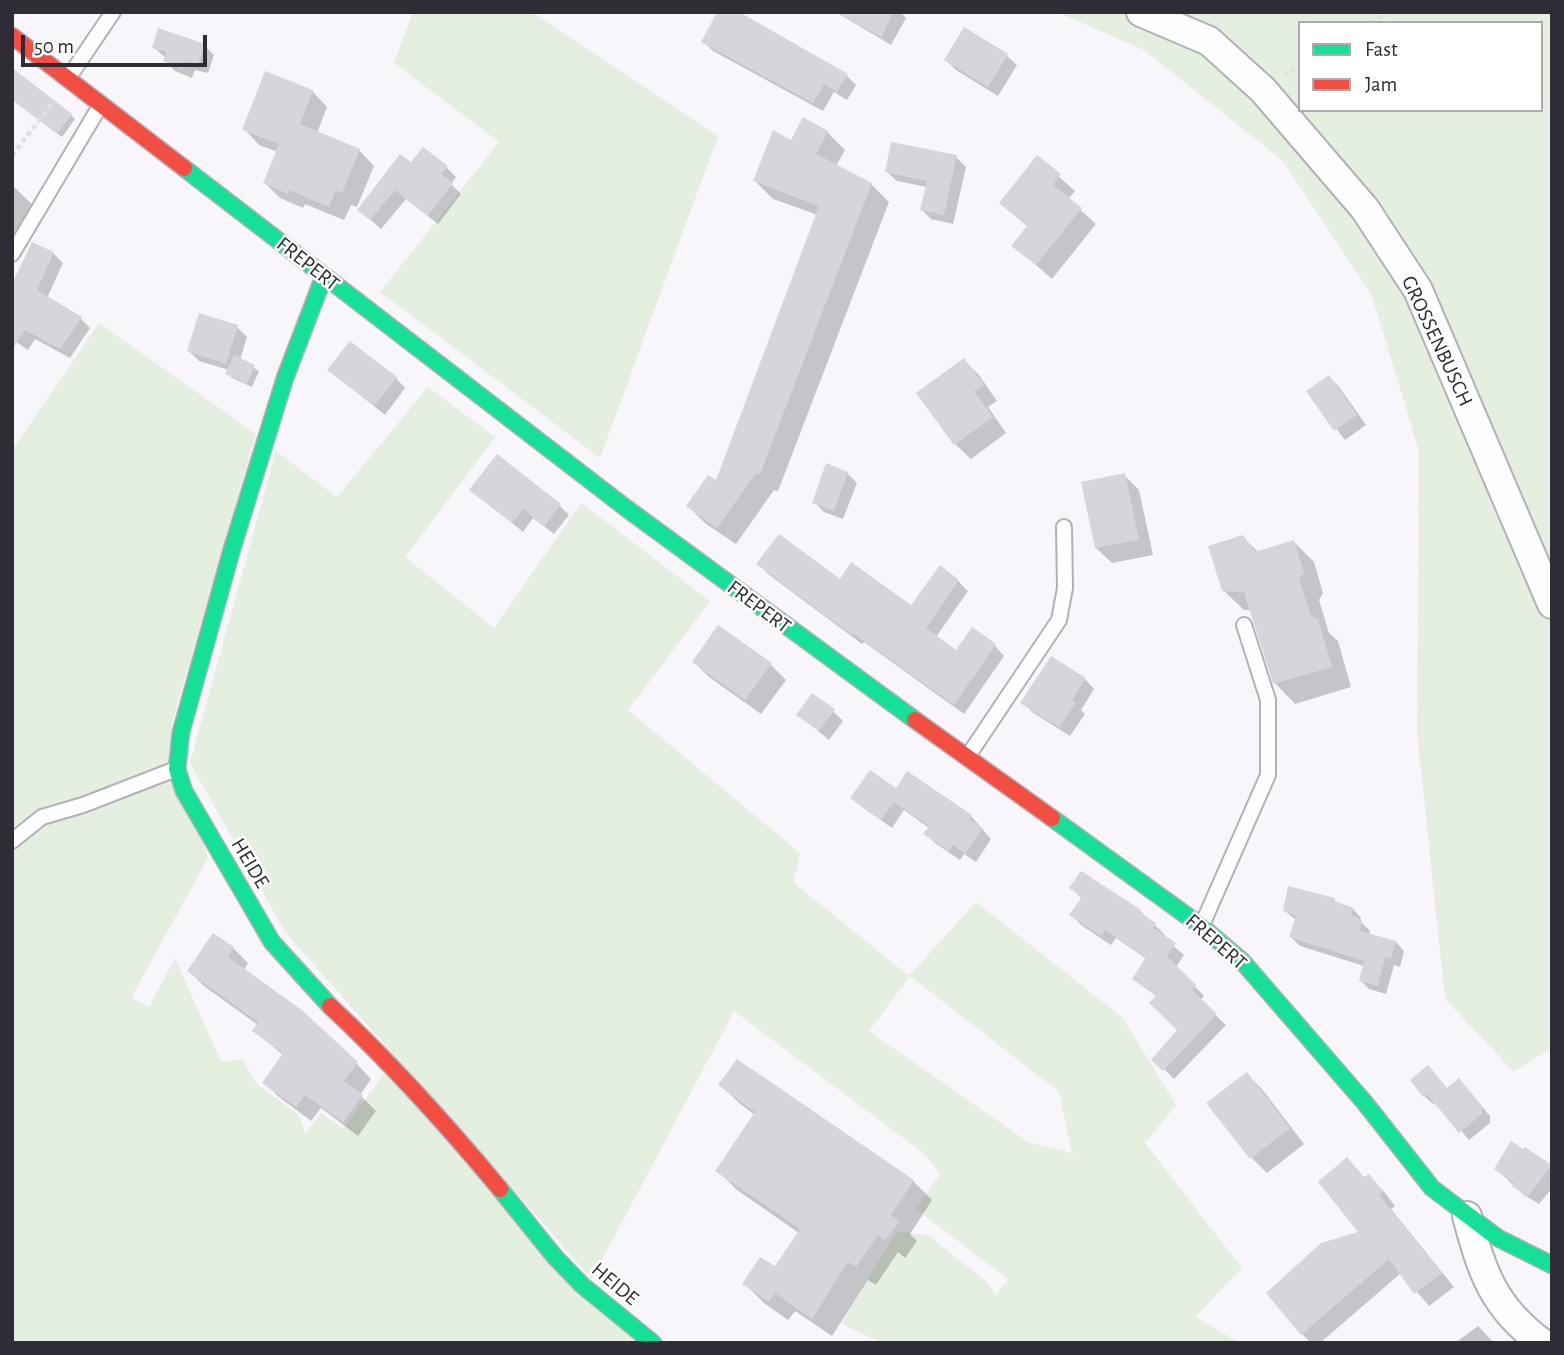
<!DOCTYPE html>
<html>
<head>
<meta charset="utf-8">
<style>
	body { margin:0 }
	#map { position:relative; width:1564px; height:1355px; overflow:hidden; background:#f8f5fb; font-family:"Alegreya Sans",sans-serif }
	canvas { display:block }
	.frame { position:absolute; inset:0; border:14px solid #302c35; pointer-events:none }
	.legend { position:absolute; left:1298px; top:21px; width:245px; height:91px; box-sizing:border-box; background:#fff; border:2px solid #acabae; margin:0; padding:9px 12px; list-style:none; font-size:21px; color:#302c35 }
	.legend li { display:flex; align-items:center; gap:14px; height:35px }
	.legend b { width:35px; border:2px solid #acabae }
	.scale { position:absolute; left:21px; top:35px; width:186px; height:32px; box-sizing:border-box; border:4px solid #302c35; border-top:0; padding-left:9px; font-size:21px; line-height:24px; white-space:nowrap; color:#302c35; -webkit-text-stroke:5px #fff; paint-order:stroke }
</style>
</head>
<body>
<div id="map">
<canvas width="1564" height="1355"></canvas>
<div class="frame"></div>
<ul class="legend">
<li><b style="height:9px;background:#16e098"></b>Fast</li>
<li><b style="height:9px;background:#f24e42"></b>Jam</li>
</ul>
<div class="scale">50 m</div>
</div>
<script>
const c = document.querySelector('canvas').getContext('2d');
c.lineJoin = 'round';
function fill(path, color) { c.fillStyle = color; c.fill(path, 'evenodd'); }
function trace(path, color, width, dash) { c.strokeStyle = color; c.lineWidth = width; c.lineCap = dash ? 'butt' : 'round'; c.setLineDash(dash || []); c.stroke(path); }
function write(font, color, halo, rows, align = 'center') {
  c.font = font + ' "Alegreya Sans",sans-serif'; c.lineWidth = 5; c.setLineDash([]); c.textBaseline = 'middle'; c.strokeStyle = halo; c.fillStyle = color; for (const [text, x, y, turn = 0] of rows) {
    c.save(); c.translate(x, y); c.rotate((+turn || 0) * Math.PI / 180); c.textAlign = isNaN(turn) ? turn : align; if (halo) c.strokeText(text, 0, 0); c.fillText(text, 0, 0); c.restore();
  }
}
fill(new Path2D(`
	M413 12H532L718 136 600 458 380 292 499 142 394 63Z
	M1057 12H1552V1047L1514 1072 1445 999 1417 732 1419 452 1372 296 1282 160 1144 50ZM1300 23H1541V110H1300Z
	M99 323 256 434 171 726 208 858 131 998 149 1007 175 958 221 1062 242 1059 256 1083 299 1115 305 1133 321 1113 343 1129 387 1070 637 1343H12V444L16 445Z
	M428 387 495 437 405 557 494 628 581 503 710 601 628 710 800 853 794 883 909 976 976 902 1123 1018 1176 1105 1145 1143 1242 1268 1195 1317 1240 1343H882L841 1324 897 1231 929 1236 988 1283 996 1296 1008 1279 916 1209 940 1174 926 1155 734 1011 592 1279 285 932 190 763 276 451 337 497ZM910 976 1059 1092 1074 1163 1071 1153 1028 1142 869 1031Z`), '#e5efdf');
fill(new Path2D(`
	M836 12H900L906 18 891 45Z
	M703 41 847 76 856 85 847 100 834 92 823 111 713 51Z
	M204 45 214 55 208 73 195 70 192 78 175 71 165 61 166 58 153 47Z
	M1007 56 1017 65 998 96 956 70 946 60Z
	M312 91 327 107 317 133 359 150 374 166 357 207 351 205 344 220 305 204 303 208 280 198 265 183 278 152 259 145 244 129Z
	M12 99 71 115 75 119 62 137Z
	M827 132 845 150 836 166 871 184 889 202 778 491 774 490 736 544 706 524 688 506 717 483 818 215 773 199 755 181 791 142Z
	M956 157 966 167 953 224 931 219 922 210 927 187 897 181 887 172Z
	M1037 157 1075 191 1068 199 1096 224 1052 279 1014 246 1028 227 1001 203Z
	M411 164 446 167 456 177 451 184 461 194 438 224 406 199 381 229 359 209Z
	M12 185 42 214 12 253Z
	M53 253 63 263 47 298 80 318 90 328 70 358 35 339 28 350 12 339Z
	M237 327 247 337 240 360 259 371 252 387 232 378 227 373 229 370 199 361 189 351Z
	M964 360 979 375 997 401 988 407 1006 433 971 459 955 444Z
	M329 370 396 378 405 388 385 415Z
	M1329 377 1339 387 1366 425 1345 440 1308 392Z
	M847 473 857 483 843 519 824 512 814 502Z
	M1124 475 1139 490 1153 555 1112 563 1096 548Z
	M472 490 559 505 569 515 554 534 533 518 523 532Z
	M1243 537 1259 553 1294 542 1314 562 1323 593 1319 600 1329 633 1338 641 1351 687 1295 704 1275 683 1251 610H1244L1223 590Z
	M759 564 840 582 911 608 958 581 968 591 936 637 956 653 995 646 1004 656 964 714 864 642 862 644 768 574Z
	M694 662 771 665 786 680 761 714 709 677Z
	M1085 679 1094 689 1081 710 1085 714 1070 736 1032 712 1023 702Z
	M833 711 843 721 829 740 798 714Z
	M896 790 971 816 991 839 976 862 964 854 960 860 935 843 925 834 929 828 904 810 892 828 862 807 852 798Z
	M1072 888 1140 911 1165 935 1163 937 1184 955 1176 967 1204 996 1200 1000 1226 1025 1174 1079 1154 1059 1179 1030 1157 997 1134 978 1147 959 1116 938 1111 945 1081 925 1072 915 1082 899Z
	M1334 900 1339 905 1353 909 1361 918 1360 921 1370 931 1369 935 1396 942 1404 951 1400 967 1394 965 1386 994 1369 989 1361 981 1364 966 1300 946 1291 937 1296 920 1285 911Z
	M213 935 233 948 248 963 244 971 356 1063 371 1079 360 1095 376 1111 358 1136 321 1108 311 1121 279 1097 264 1082 284 1056 255 1031 258 1025 204 986 189 971Z
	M1428 1067 1448 1090 1467 1089 1490 1116V1123L1469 1140 1436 1101 1433 1104 1424 1096Z
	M1247 1074 1262 1089 1304 1144 1267 1173 1252 1158 1208 1104Z
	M720 1084 913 1181 932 1200 910 1234 917 1241 905 1258 898 1252 876 1285 868 1280 832 1336 795 1311 788 1320 764 1303 744 1283 776 1269 799 1233 737 1190 718 1171 755 1115 739 1103Z
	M1525 1149 1552 1168V1188L1539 1204 1524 1195 1496 1169Z
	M1365 1179 1382 1189 1395 1206 1391 1209 1454 1287 1429 1306 1401 1273 1320 1343H1311L1302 1334 1361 1232Z
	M1478 1326 1494 1343H1455Z`), '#0003');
fill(new Path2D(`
	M717 12H739L848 74 837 92 824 84 813 103 701 42Z
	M837 12H894L881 37Z
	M964 27 1008 54 988 87 944 60Z
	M158 28 205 44 198 64 185 61 182 69 163 61 166 52 152 48Z
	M12 68 72 114 57 134 12 100Z
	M265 71 313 90 300 124 360 149 342 193 335 191 329 207 289 190 288 194 263 183 279 144 242 130Z
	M803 117 828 131 816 154 872 183 760 474 756 473 717 528 686 506 708 475 716 480 819 206 753 181 773 130 791 140Z
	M891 142 957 155 944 215 920 210 927 181 885 172Z
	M423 147 448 166 441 174 453 183 428 216 395 190 370 220 357 210 400 154 411 162Z
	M1037 155 1061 174 1053 185 1082 208 1036 265 1011 246 1027 226 999 203Z
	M32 242 54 252 37 290 82 317 60 349 25 330 12 350V284Z
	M199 313 238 325 226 364 187 351Z
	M350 341 397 377 374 406 327 370Z
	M234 355 255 365 247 384 225 374Z
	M964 358 984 385 974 391 993 417 954 445 916 393Z
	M1329 375 1357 415 1334 431 1306 391Z
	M497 454 561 504 544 526 523 509 512 523 469 490Z
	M826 463 848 472 834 511 812 503Z
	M1125 473 1139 540 1095 548 1081 482Z
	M779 534 840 579 851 562 911 605 940 565 959 580 926 628 956 650 972 627 996 644 954 705 853 633 852 635 756 564Z
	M1243 535 1255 552 1294 540 1304 572 1299 579 1311 616 1318 619 1332 667 1273 684 1244 592 1222 591 1208 546Z
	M718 625 772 663 745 700 692 662Z
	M1051 656 1086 678 1072 700 1076 703 1059 727 1020 703Z
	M812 693 835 709 819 731 796 715Z
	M870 770 896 788 907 771 972 815 969 819 982 828 965 854 953 845 949 851 923 834 929 826 894 802 881 820 850 798Z
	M1081 871 1141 910 1139 912 1156 923 1153 928 1176 943 1167 956 1196 985 1192 990 1217 1014 1163 1071 1151 1060 1177 1030 1149 1003 1156 996 1132 979 1146 957 1105 930 1101 936 1069 915 1082 897 1069 888Z
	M1288 886 1335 898 1334 901 1354 908 1351 915 1362 920 1360 931 1396 941 1391 959 1385 957 1378 986 1359 981 1364 961 1289 937 1296 916 1283 911Z
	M213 933 234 947 228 957 303 1011 358 1062 344 1081 363 1095 343 1122 305 1095 296 1107 262 1083 283 1053 252 1031 258 1022 187 971Z
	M737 1059 914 1180 891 1215 899 1221 885 1241 878 1235 856 1267 848 1262 812 1319 775 1293 769 1302 742 1284 760 1257 775 1266 800 1229 715 1171 755 1112 718 1085Z
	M1428 1065 1447 1088 1459 1078 1482 1106V1114L1459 1133 1427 1094 1423 1097 1410 1080Z
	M1247 1072 1290 1128 1250 1159 1206 1103Z
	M1511 1141 1523 1149 1525 1147 1552 1165 1528 1196 1512 1186 1514 1183 1494 1169Z
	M1347 1157 1364 1177 1369 1174 1383 1191 1379 1195 1442 1273 1414 1294 1389 1259 1301 1335 1266 1293 1321 1243 1358 1232 1318 1182Z`), '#d8d4dc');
const lane = new Path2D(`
	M69 77 113 12
	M12 254 100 106
	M968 756 1059 620 1065 588 1064 527
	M12 841 42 817 83 805 176 769
	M1202 925 1268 775V700L1244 625`);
const street = new Path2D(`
	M1141 12 1209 41 1263 90 1365 209 1418 290 1552 604
	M1467 1216C1482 1272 1493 1307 1542 1343`);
const fast = new Path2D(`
	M184 168 626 508 915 720
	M324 276 285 378 232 549 181 732 177 769 184 791 272 942 330 1006
	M1052 818 1201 926 1242 961 1365 1103 1432 1188 1498 1238 1552 1265
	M500 1189 555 1257 582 1285 653 1343`);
const jam = new Path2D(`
	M12 36 184 168
	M915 720 1052 818
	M330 1006C391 1063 447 1125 500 1189`);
trace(lane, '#b3b0b7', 18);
trace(street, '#b3b0b7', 32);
trace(fast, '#b3b0b7', 19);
trace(jam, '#b3b0b7', 19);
trace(new Path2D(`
	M1370 23 1390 12
	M1284 76 1300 65
	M12 156 52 103`), '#e1e0e2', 4.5, [5, 3.5]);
trace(lane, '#fefefe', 14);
trace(street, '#fefefe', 28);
trace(fast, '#16e098', 16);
trace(jam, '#f24e42', 16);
write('21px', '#302c35', '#fff', [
	["FREPERT",308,264,38],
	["GROSSENBUSCH",1437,341,65],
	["FREPERT",759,607,37],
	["HEIDE",250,863,59],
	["FREPERT",1216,942,41],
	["HEIDE",615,1284,40]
]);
</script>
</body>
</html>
